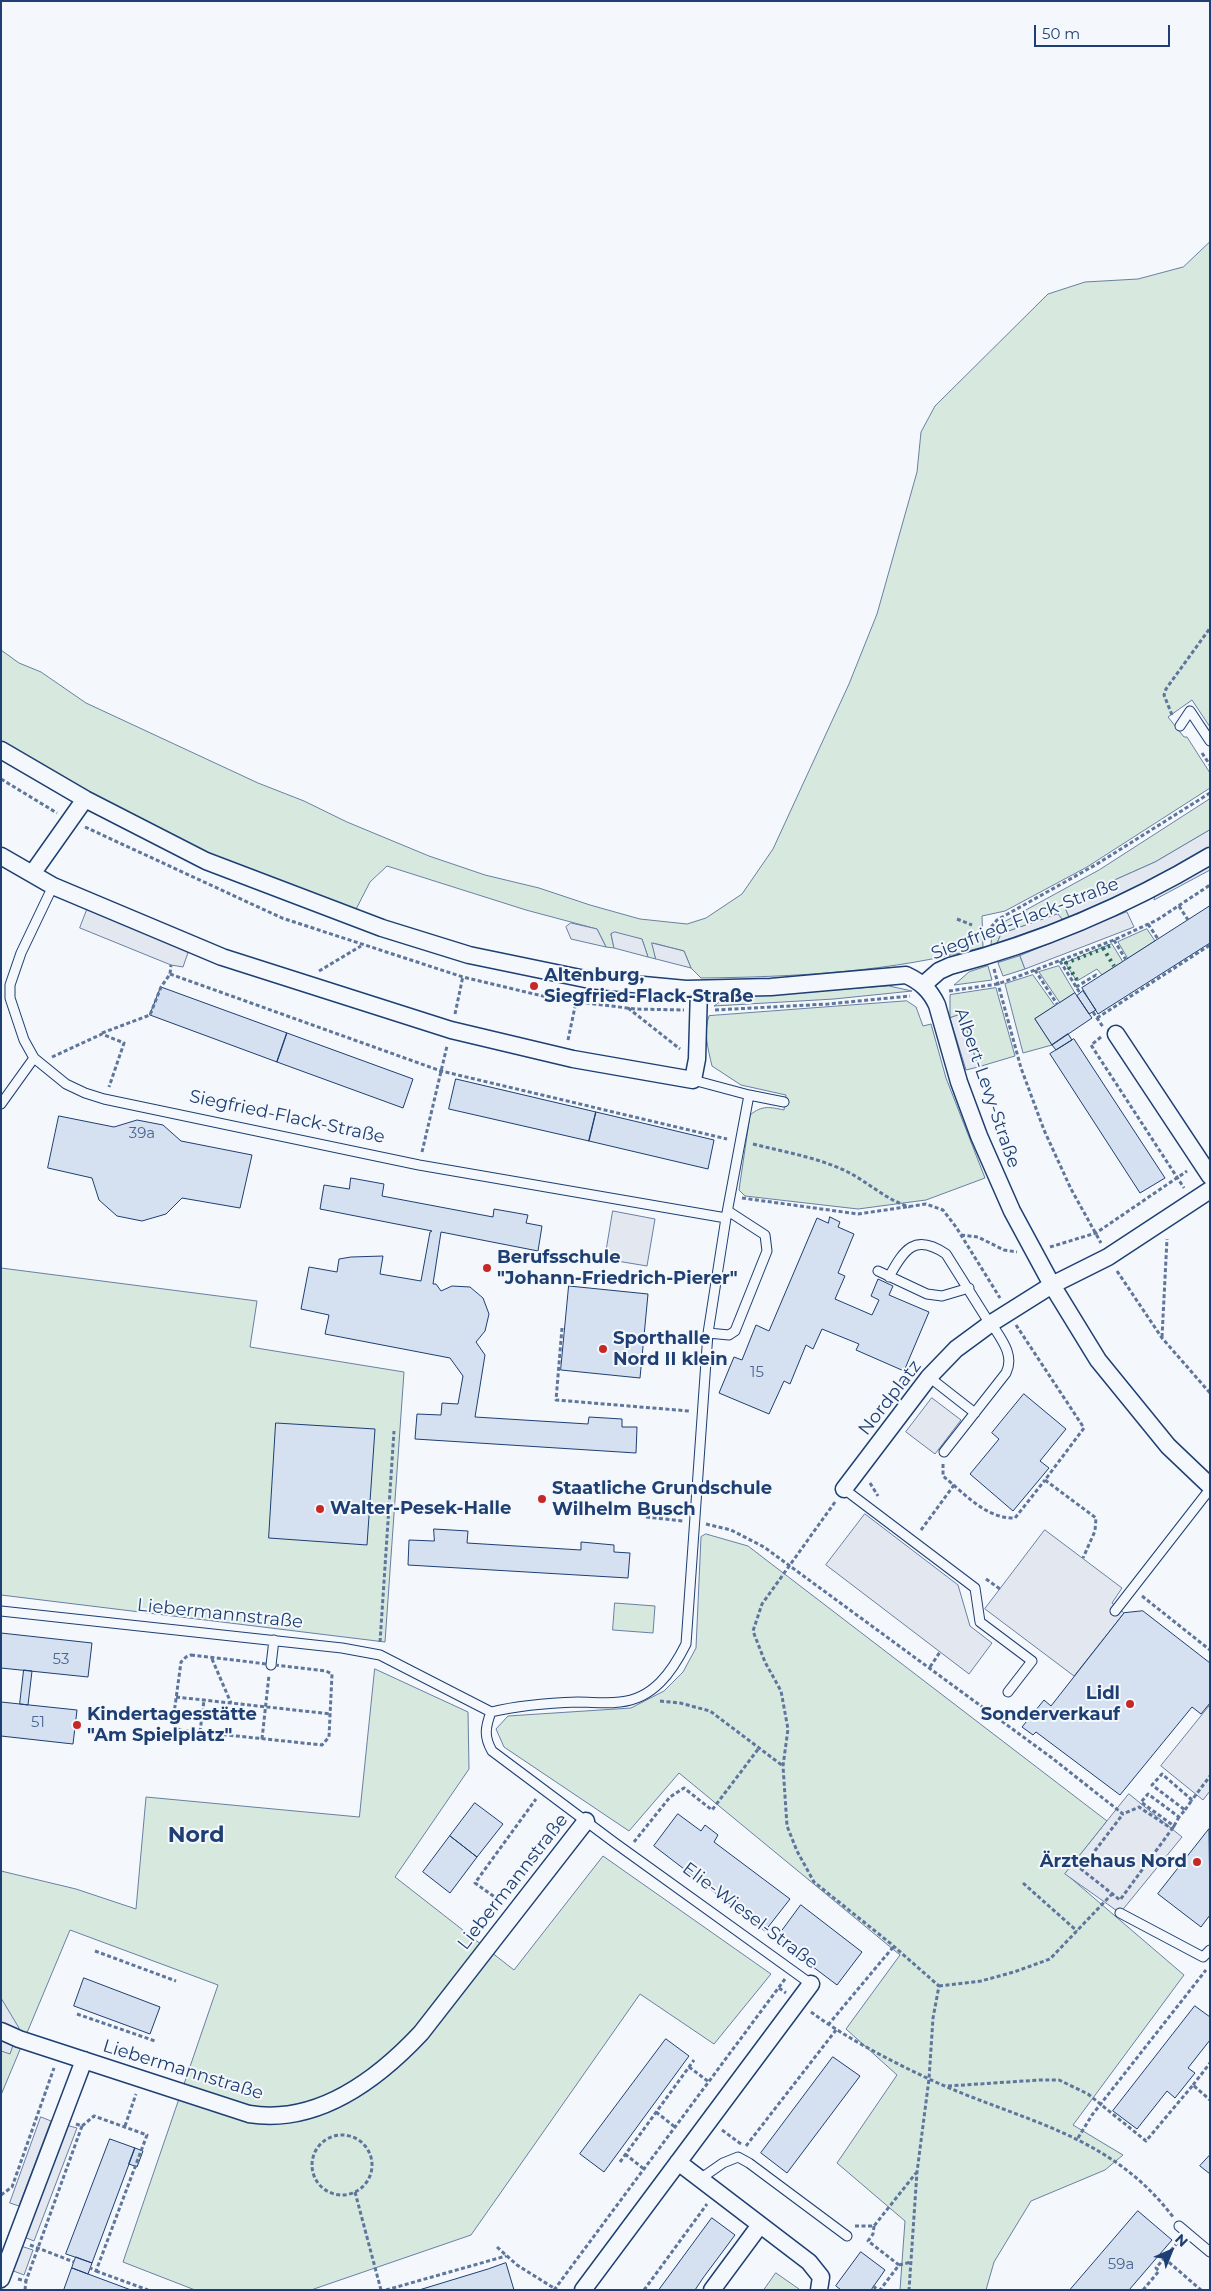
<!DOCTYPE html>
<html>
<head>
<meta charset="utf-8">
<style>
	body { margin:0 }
	#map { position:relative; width:1211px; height:2291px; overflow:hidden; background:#f4f7fb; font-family:Montserrat,sans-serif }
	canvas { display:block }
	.frame { position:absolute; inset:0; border:2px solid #1d3f73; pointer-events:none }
	.north { position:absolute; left:1146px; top:2226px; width:50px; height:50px; -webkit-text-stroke:4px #f4f7fb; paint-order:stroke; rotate:44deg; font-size:14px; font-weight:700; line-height:20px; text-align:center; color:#1d3f73 }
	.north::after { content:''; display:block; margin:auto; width:18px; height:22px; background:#1d3f73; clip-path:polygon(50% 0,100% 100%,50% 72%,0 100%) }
	.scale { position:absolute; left:1034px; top:25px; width:136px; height:22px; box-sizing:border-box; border:2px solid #1d3f73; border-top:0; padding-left:6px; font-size:15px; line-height:18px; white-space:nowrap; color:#1d3f73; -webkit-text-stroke:4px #f4f7fb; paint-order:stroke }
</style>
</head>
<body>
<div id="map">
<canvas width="1211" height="2291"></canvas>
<div class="frame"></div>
<div class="north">N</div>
<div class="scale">50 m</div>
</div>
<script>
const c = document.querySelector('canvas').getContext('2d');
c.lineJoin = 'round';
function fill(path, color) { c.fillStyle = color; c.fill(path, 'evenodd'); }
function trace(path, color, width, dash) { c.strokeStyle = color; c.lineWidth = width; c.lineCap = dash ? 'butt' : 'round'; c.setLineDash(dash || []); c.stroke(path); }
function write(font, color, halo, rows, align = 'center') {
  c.font = font + ' Montserrat,sans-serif'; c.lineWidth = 4; c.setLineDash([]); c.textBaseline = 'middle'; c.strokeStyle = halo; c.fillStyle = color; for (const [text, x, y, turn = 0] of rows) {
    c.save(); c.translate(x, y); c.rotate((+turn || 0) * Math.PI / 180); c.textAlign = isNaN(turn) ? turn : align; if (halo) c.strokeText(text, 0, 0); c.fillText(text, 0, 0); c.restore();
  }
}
const green = new Path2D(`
	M1210 242V727L1192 700 1168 717 1184 737H1187L1210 773V788L1087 867 1005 911 982 916 983 947C893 972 794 977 701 978L691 968 684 951 653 943 656 959 648 957 642 939 611 934 614 948 606 947 597 929 526 910 387 866 370 882 352 917 206 861 1 750V650L19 663 41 672 86 703 258 783 304 801 347 822 429 856 485 875 539 888 590 905 640 919 687 924 706 918 742 894 773 849 849 684 877 614 917 472 921 432 935 406 1048 294 1085 282 1138 279 1183 267Z
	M1210 799V830L1155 862 1063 903 1069 917 1063 920 1057 914 1001 934 997 943 991 945 992 933 1002 923 1099 870Z
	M1147 929 1155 941 1128 959 1118 942Z
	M1112 944 1123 962 1102 975 1097 969 1077 981 1065 963Z
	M1020 956 1025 969 1003 976 998 963Z
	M988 966 992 980 954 985 969 972Z
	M1059 966 1075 993 1060 1003 1039 972Z
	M1033 975 1055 1006 1035 1019 1052 1045 1023 1053 1005 984Z
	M889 986 912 991 834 999 714 1006 721 1001 735 997Z
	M996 988 1015 1056 978 1067 962 1015 950 1018V995Z
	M907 1001 916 1007 923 1026 931 1024 946 1078 985 1178 926 1200 858 1209 745 1196 739 1190 750 1115C762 1105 770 1107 784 1110L786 1095 741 1085 712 1066C708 1049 703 1031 709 1016Z
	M1 1268 257 1301 250 1347 404 1372 385 1642 1 1595Z
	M706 1534 748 1546 1107 1821 1066 1874 1184 1975 1073 2125 1123 2155 1105 2170 1031 2201 994 2262 986 2290H900L905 2221 837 2163 897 2075 846 2029 900 1955 679 1773 629 1831 504 1747 496 1729 508 1716 631 1708 664 1691 683 1672 696 1648 701 1537Z
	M615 1603 655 1606 653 1633 613 1630Z
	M375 1669 468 1712 469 1769 395 1877 514 1970 603 1856 771 1974 714 2044 640 1994 471 2235 311 2290H195L123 2262 218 1985 70 1930 1 2095V1871L76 1889 136 1909 146 1797 359 1817Z
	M776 2273 799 2289 798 2290H764Z`);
fill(green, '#d7e8df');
trace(green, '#687fa3', 1);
const parking = new Path2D(`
	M1210 830V848L1160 877 1069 917 1063 903 1155 862Z
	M1210 864V870L1154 900 1155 894Z
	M90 902 191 944 183 967 171 965 80 928Z
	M1127 912 1134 927 1025 969 1020 956Z
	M1058 914 1063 920 997 943 1001 934Z
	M571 923 597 929 606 947 571 939 566 927Z
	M615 932 642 939 648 957 614 948 611 934Z
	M652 943 684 951 691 968 656 959Z
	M962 1014 978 1067 966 1070 950 1018Z
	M613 1211 655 1219 647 1266 605 1259Z
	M932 1398 961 1420 935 1454 906 1432Z
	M865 1514 958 1585 970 1626 992 1643 969 1674 826 1565Z
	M1045 1530 1122 1588 1112 1603 1124 1613 1074 1676 985 1609Z
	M1210 1705V1791L1203 1800 1161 1766Z
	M1129 1794 1182 1837 1120 1913 1065 1874Z
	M1 1998 19 2028 10 2054 1 2051Z
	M41 2117 51 2121 19 2206 10 2203Z
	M66 2125 77 2128 34 2241 24 2237Z
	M21 2246 33 2250 24 2275 11 2270Z`);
fill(parking, '#e3e8f0');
trace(parking, '#687fa3', 1);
const building = new Path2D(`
	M1210 906V943L1098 1014 1082 988Z
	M161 987 287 1033 277 1062 150 1015Z
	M1083 991 1096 1010 1089 1014 1077 996Z
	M1075 993 1092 1018 1052 1045 1035 1019Z
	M287 1033 413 1079 403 1108 277 1062Z
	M1068 1034 1072 1040 1056 1050 1052 1045Z
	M1074 1039 1165 1178 1140 1193 1050 1054Z
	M456 1079 596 1112 589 1141 449 1109Z
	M596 1112 714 1140 708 1169 589 1141Z
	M59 1116 114 1127 137 1120 163 1125 181 1141 252 1155 240 1208 182 1198 166 1214 142 1221 117 1216 99 1200 92 1178 48 1168Z
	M351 1178 384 1184 382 1196 493 1217 494 1209 528 1215 526 1223 542 1226 538 1251 441 1232 433 1284H436L441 1291 452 1286 470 1287 483 1298 489 1314 485 1331 476 1342 485 1355 475 1417 588 1424 589 1417 622 1419V1427H637L636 1453 415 1439 417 1414 441 1415 442 1403 458 1404 463 1376 450 1358 325 1334 329 1315 301 1309 309 1267 337 1272 339 1259 351 1257 383 1256 380 1274 421 1281 430 1232 432 1231 320 1209 324 1185 349 1189Z
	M830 1217 840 1222 838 1227 854 1234 838 1273 845 1276 835 1299 872 1315 879 1300 871 1296 878 1279 893 1286 889 1295 929 1312 904 1371 856 1350 859 1344 822 1329 813 1349 806 1345 790 1384 784 1381 769 1414 719 1393 734 1357 742 1360 756 1325 769 1331 817 1218 828 1223Z
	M569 1286 648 1294 640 1378 561 1370Z
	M1024 1394 1066 1429 1040 1461 1049 1468 1013 1511 970 1474 999 1439 992 1433Z
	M276 1423 375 1429 367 1545 269 1538Z
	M434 1529 468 1531 467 1543 581 1550V1542L614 1545V1552L630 1553 628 1578 408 1565 409 1540 434 1541Z
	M1143 1611 1210 1663V1703L1201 1714 1192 1707 1120 1795 1036 1732 1033 1735 1022 1727 1044 1700 1051 1706 1124 1613Z
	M1 1633 92 1643 88 1677 1 1668Z
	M24 1670 32 1671 28 1705 20 1704Z
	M1 1702 77 1710 73 1744 1 1736Z
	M475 1803 503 1824 477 1857 450 1836Z
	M678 1814 701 1831 705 1825 718 1835 714 1842 790 1899 765 1931 654 1846Z
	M1209 1829 1210 1915 1201 1927 1158 1894Z
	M450 1836 477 1857 450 1893 423 1872Z
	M801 1905 862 1952 837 1985 776 1939Z
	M84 1978 160 2007 150 2034 74 2006Z
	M1195 2006 1210 2017V2040L1188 2068 1195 2073 1175 2098 1167 2091 1137 2129 1113 2111Z
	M666 2039 689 2056 604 2172 580 2154Z
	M833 2057 860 2076 787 2173 761 2153Z
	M110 2139 135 2148 92 2263 66 2254Z
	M135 2148 143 2151 137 2167 129 2164Z
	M1210 2155V2174L1200 2166Z
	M1138 2211 1172 2240 1129 2290H1070Z
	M712 2218 735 2235 703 2278 695 2290H659Z
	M861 2252 885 2270 871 2290H841L836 2286Z
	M76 2257 92 2263 88 2274 72 2268Z
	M506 2263 514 2290H419L488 2269Z
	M72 2268 88 2274 131 2290H64Z`);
fill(building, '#d5e0f0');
trace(building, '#1d3f73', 1);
const lane = new Path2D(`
	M1180 726 1190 711 1210 741
	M53 886 21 953 10 985V998L24 1040 34 1058 66 1084 85 1093 104 1099 419 1165 726 1218 749 1095 693 1080
	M749 1095 784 1102
	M1 1104 34 1058
	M878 1271 927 1294 942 1296 969 1288
	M889 1277C904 1249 915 1233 946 1254L990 1324
	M708 1333 729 1335 735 1331 767 1251 765 1235 728 1211
	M929 1377 975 1413
	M944 1452 1006 1373C1015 1355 1001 1339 991 1323
	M844 1489 975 1588 980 1622 1032 1661 1008 1692
	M1 1611 342 1648 380 1655 491 1712
	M1115 1611 1210 1489
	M271 1665 274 1640
	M491 1712C520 1705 548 1703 578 1702 592 1702 606 1704 620 1702 653 1699 672 1672 686 1644L708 1333 726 1218
	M491 1712C485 1728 484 1737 492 1751L615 1843 811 1984
	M1120 1913 1203 1957 1210 1950
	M700 2179 723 2163 738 2157 749 2163 847 2236
	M1179 2226 1210 2252`);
const street = new Path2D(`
	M1 750 85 799 206 861 382 928 469 955 590 980 686 989 771 987 906 975C921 982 930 990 937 1005L959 1082 979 1136 1012 1211 1052 1285 1098 1360 1168 1446 1210 1486
	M1 856 53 886 222 957 451 1030 573 1059 693 1080 697 1059 699 989
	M32 874 85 799
	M923 985 939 971 950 966C1042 942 1128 905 1210 856
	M1116 1034 1210 1176
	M844 1489 929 1377 956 1349 990 1324 1052 1285 1108 1257 1210 1190
	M1 2031 19 2039 249 2114C317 2125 376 2081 421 2033L586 1821
	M678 2162 809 2262 821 2277 819 2290
	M1 2279 84 2060
	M583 2290 811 1984
	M712 2290 760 2225`);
trace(lane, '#1d3f73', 11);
trace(street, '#1d3f73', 19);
trace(new Path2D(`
	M1172 715 1164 695 1166 689 1210 628
	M1202 753 1210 765
	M1 779 57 813
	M85 827 282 918 463 977 555 999 635 1009 684 1010
	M1179 906 1188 920
	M957 919 972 925
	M1148 924 1158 939
	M988 939V931L997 920 1097 864 1210 793
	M1114 940 1126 960
	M1060 961 1080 993
	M994 969 1021 1068 1044 1130 1071 1189 1101 1243
	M1035 970 1057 1004
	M319 971 361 946
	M170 974 441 1071 727 1139
	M1076 987 1096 975 1098 978
	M949 991 998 984 1114 940 1157 920 1210 885
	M628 1008 680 1049
	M715 1010 828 1004 910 996
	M1093 1012 1103 1027
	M455 1014 463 976
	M1097 1018 1210 945
	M102 1033 150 1015 161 987 170 974 171 965
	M1101 1037 1091 1045 1184 1188
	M568 1040 576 1002
	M52 1057 102 1034 124 1043 109 1087
	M753 1144C784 1152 816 1157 846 1171 868 1182 886 1200 910 1207
	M422 1152 447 1046
	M742 1198 858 1214 926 1204 943 1210 956 1227 1000 1298
	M961 1235 978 1237 1004 1250 1017 1252
	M1050 1247 1096 1233 1187 1171
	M1117 1271 1162 1338 1210 1393
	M1016 1325 1084 1428 1045 1480 1096 1518 1095 1531 1083 1558
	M562 1328 556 1400 689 1411
	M1162 1337 1167 1239
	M943 1464V1476C964 1493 986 1519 1015 1518L1045 1480
	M870 1483 878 1496
	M835 1502 762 1604 753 1631 765 1662 781 1691 788 1729 783 1766 787 1826 797 1851 814 1882 890 1943 939 1986 933 2018 929 2079 917 2172 909 2290
	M646 1517 683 1521
	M706 1524 731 1530 764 1547 1052 1758 1123 1814 1139 1807 1172 1829 1120 1900 1081 1869 1123 1814
	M921 1530 954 1485
	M986 1579 1000 1589
	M1142 1596 1210 1650
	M380 1642 394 1431
	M191 1655 326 1671 332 1674 329 1737 322 1745 180 1730 175 1727 173 1721 181 1662 186 1657Z
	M212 1659 231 1703
	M930 1667 940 1652
	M176 1697 331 1714
	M660 1701 680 1703 710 1711 783 1766
	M200 1732 204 1700
	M262 1739 269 1675
	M1185 1810 1192 1800
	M1174 1826 1179 1817
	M1172 1829 1174 1826 1141 1802 1148 1794 1179 1817 1185 1810 1152 1785 1162 1774 1192 1800 1210 1776
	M634 1842 670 1797 684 1788 712 1810 759 1748
	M1023 1883 1077 1931
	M499 1900 475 1883 536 1799
	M95 1951 176 1981
	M939 1986 981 1981 1014 1972 1050 1959 1112 1894
	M779 1988 786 1993
	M811 2012C846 2038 889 2060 929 2079 1019 2121 1109 2132 1173 2217
	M77 2014 155 2041
	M828 2025 894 1946
	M689 2067 709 2082
	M1193 2085 1210 2063
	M948 2086 1040 2080H1059L1088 2094 1146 2141 1193 2085 1210 2100
	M656 2112 675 2127
	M76 2124 82 2126 94 2116 147 2135 96 2271 90 2268
	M125 2126 136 2094
	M722 2130 741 2144
	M312 2165a30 30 0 1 1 60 0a30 30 0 1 1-60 0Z
	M1078 2138 1092 2115 1206 1970
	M746 2146 836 2030
	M625 2154 644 2169
	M620 2162 694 2060
	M355 2192 381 2290
	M1 2195 12 2187 54 2068
	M855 2226H874L916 2173
	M874 2226 873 2234 868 2241 899 2265 880 2290
	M30 2245 74 2262
	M497 2247 517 2265 557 2290
	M1164 2258 1201 2290
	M899 2265 911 2262
	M96 2271 148 2290
	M18 2279 26 2281 82 2126
	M873 2286 878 2290
	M25 2290 26 2281
	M386 2290 506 2256
	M554 2290 785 1979
	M644 2290 707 2204
	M1143 2290 1159 2271 1156 2268 1178 2242`), '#5e769c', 3, [4, 2.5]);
trace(lane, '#f4f7fb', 9);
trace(street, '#f4f7fb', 16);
trace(new Path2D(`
	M1103 948 1114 966
	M1077 980 1066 963 1112 945`), '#2c6c60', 4, [2.5, 4]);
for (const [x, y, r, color] of [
	[534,986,5,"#c62828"],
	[487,1268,5,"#c62828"],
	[603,1349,5,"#c62828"],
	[542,1499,5,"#c62828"],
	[320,1509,5,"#c62828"],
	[1130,1704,5,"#c62828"],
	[77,1725,5,"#c62828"],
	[1197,1862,5,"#c62828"]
]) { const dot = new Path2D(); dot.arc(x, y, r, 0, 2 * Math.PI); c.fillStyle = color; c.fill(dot); trace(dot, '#f4f7fb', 2); }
write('15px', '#4b6792', null, [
	["39a",142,1134],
	["15",757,1373],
	["53",61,1660],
	["51",38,1723],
	["59a",1121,2265]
]);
write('18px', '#1d3f73', '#f4f7fb', [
	["Siegfried-Flack-Straße",1025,919,-21],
	["Albert-Levy-Straße",987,1088,71],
	["Siegfried-Flack-Straße",287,1117,12],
	["Nordplatz",890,1398,-52],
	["Liebermannstraße",220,1614,6],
	["Liebermannstraße",513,1882,-52],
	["Elie-Wiesel-Straße",750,1916,37],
	["Liebermannstraße",183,2070,17]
]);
write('bold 18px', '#1d3f73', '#f4f7fb', [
	["Altenburg,",544,976],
	["Siegfried-Flack-Straße",544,997],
	["Berufsschule",497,1258],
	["\"Johann-Friedrich-Pierer\"",497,1279],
	["Sporthalle",613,1339],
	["Nord II klein",613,1360],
	["Staatliche Grundschule",552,1489],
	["Wilhelm Busch",552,1510],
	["Walter-Pesek-Halle",330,1509],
	["Lidl",1120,1694,"right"],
	["Sonderverkauf",1120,1715,"right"],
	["Kindertagesstätte",87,1715],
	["\"Am Spielplatz\"",87,1736],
	["Ärztehaus Nord",1187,1862,"right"]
], 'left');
write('bold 22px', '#1d3f73', '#f4f7fb', [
	["Nord",196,1836]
]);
</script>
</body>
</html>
